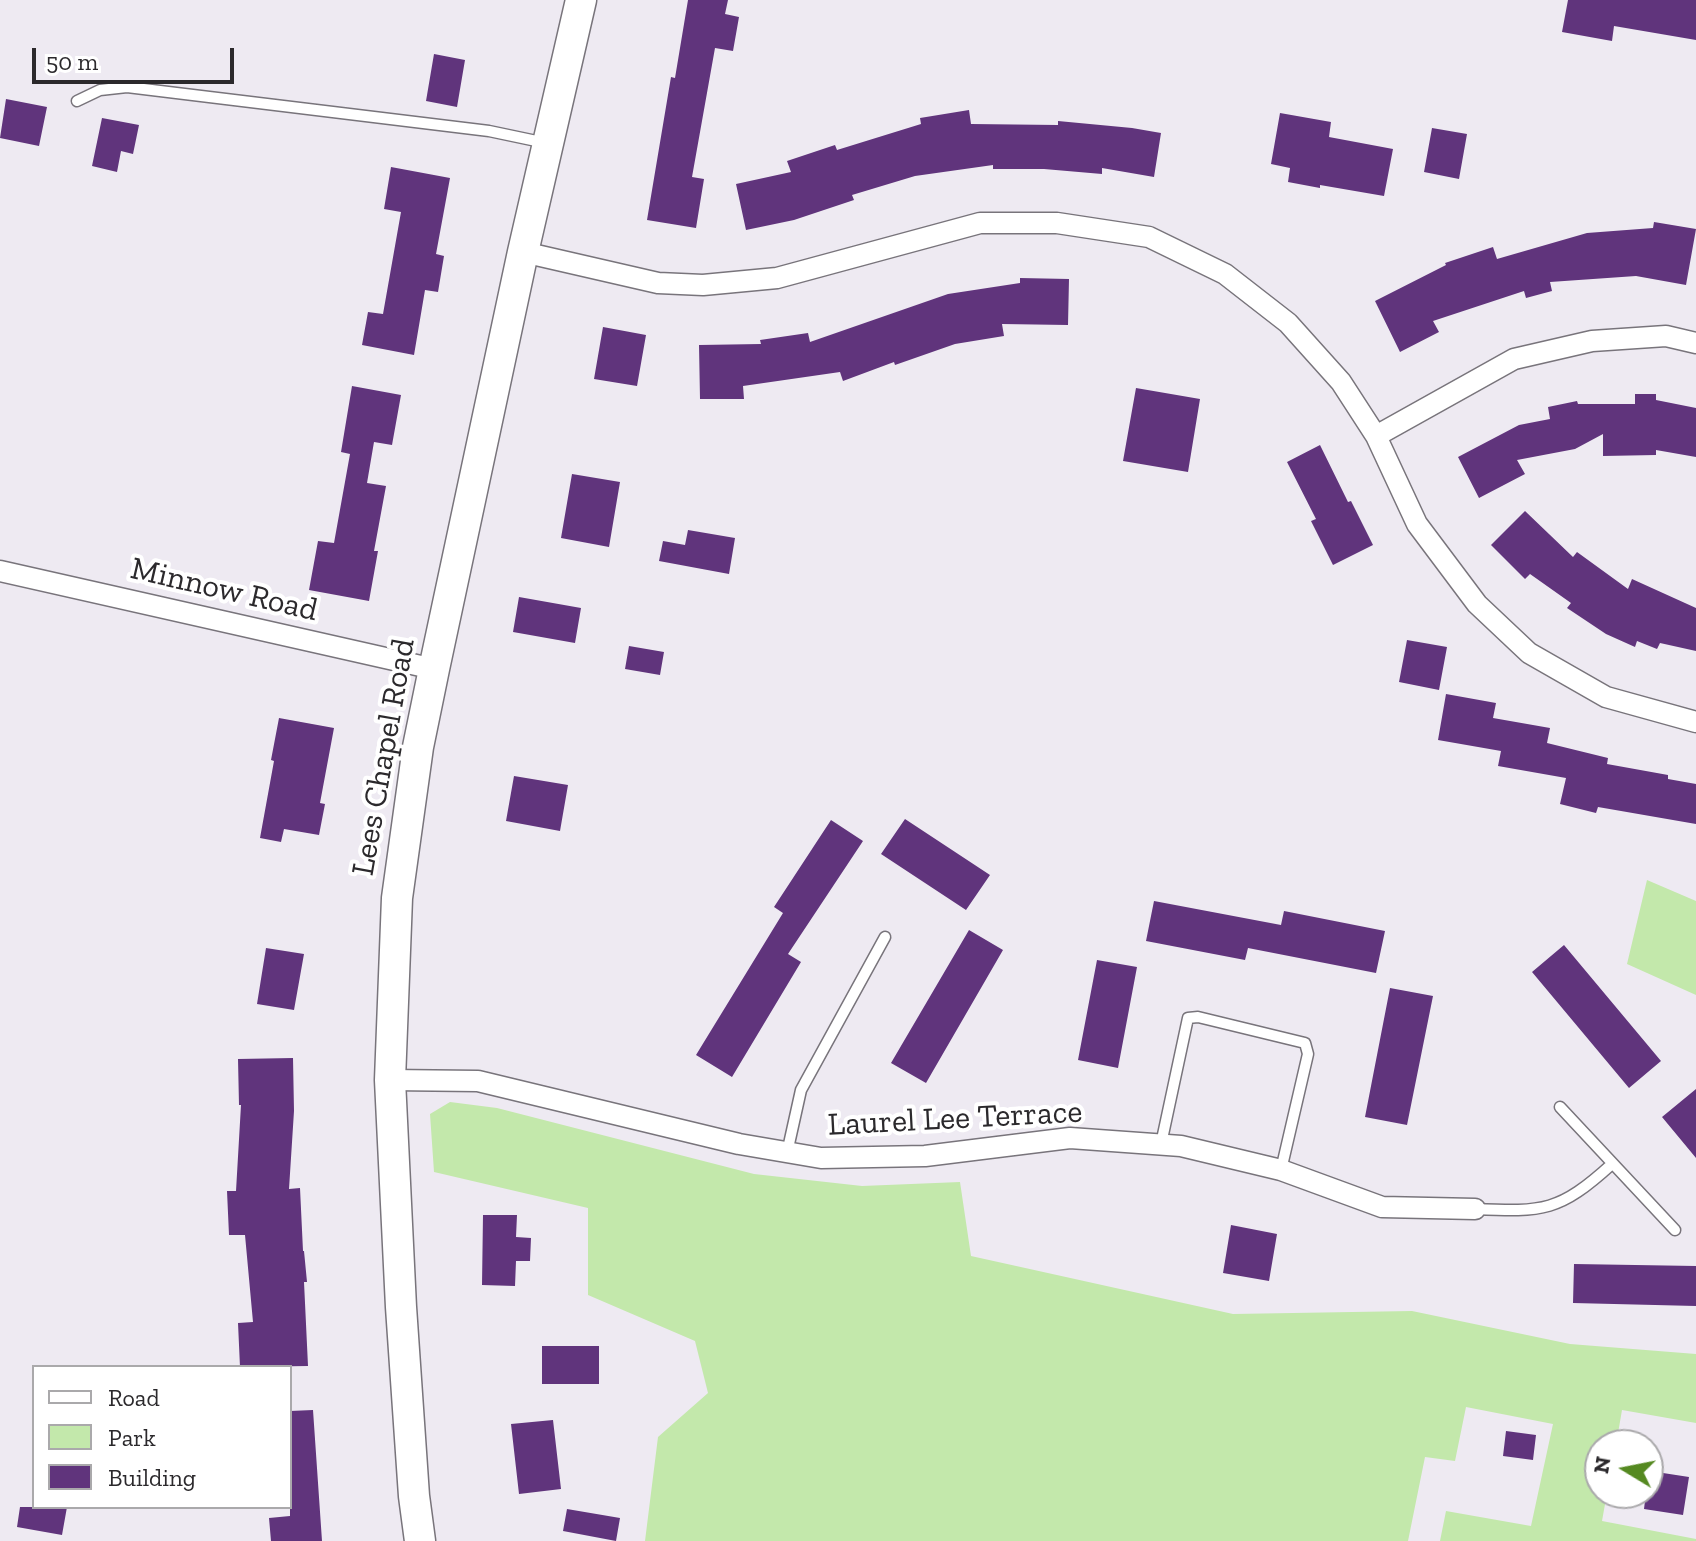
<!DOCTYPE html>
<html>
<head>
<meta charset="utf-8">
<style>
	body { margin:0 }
	#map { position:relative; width:1696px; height:1541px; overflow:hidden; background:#eeeaf2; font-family:"Zilla Slab",serif }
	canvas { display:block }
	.legend { position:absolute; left:32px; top:1365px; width:260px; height:144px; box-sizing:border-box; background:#fff; border:2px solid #aaa9ab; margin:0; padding:10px 14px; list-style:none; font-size:24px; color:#2b292c }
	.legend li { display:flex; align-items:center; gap:16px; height:40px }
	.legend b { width:40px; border:2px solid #aaa9ab }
	.north { position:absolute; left:1584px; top:1429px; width:80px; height:80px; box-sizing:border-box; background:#fff; border:2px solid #aaa9ab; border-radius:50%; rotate:280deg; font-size:22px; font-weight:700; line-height:32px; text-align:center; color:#2b292c }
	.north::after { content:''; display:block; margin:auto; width:28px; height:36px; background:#558921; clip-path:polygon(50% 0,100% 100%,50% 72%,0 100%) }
	.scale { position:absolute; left:32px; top:48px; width:202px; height:36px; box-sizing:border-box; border:4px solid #2b292c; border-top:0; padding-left:10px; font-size:24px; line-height:28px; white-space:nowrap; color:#2b292c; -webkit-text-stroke:6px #fff; paint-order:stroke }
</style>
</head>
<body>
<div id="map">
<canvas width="1696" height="1541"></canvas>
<ul class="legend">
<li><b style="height:10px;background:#fff"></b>Road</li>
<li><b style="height:22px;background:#c3e8ab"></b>Park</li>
<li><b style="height:22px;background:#60347c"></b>Building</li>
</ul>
<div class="north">N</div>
<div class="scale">50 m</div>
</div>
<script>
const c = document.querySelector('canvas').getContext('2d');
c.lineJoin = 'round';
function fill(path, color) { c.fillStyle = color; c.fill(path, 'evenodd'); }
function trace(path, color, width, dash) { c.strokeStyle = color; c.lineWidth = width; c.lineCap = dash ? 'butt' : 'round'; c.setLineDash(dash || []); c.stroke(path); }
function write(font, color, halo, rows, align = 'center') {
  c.font = font + ' "Zilla Slab",serif'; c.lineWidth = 8; c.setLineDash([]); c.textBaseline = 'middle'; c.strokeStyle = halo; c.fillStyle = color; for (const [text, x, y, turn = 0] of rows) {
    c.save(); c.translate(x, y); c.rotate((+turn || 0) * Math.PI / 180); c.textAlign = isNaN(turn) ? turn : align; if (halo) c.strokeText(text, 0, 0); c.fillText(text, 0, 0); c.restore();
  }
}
fill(new Path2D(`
	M1647 880 1696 901V995L1627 964Z
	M450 1102 497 1108 754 1174 862 1186 960 1182 971 1256 1233 1314 1412 1311 1570 1344 1696 1354V1423L1622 1410 1616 1445H1600V1493H1607L1602 1521 1696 1539V1541H1440L1446 1511 1531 1526 1553 1424 1466 1407 1455 1461 1425 1457 1408 1541H645L658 1437 708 1393 695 1341 588 1295V1208L434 1172 430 1114Z`), '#c3e8ab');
fill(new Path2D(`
	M688 0H728L725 14 739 17 733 51 715 48 692 177 704 179 696 228 647 220 671 77 675 78Z
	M1568 0H1696V40L1614 26 1612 41 1562 32Z
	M434 54 465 60 457 107 426 101Z
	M6 99 47 107 39 146 0 138Z
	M969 110 971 124 1058 125V121L1132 128 1161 133 1154 177 1102 168V174L1044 169H993V165L915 176 852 195 854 200 794 220 746 230 736 184 791 172 787 161 835 145 837 150 921 124 920 118Z
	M1280 113 1331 122 1329 137 1393 149 1384 196 1320 185V188L1288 182 1290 168 1271 164Z
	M102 118 139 125 133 154 121 151 117 172 92 166Z
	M1432 128 1467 134 1459 179 1424 172Z
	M391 167 450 178 436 254 444 256 438 292 425 290 414 355 362 345 368 312 383 314 401 212 384 209Z
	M1654 222 1696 229 1686 285 1636 276 1550 282 1552 291 1526 298 1524 291 1433 321 1439 332 1400 352 1375 301 1446 265 1445 263 1493 247 1497 259 1587 233 1653 228Z
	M1020 278 1069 279 1068 325 1002 324 1004 336 955 344 895 365 894 362 843 381 840 372 743 386 744 399H700L699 345 761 344 760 340 808 333 810 342 948 294 1020 283Z
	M603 327 646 335 637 386 594 379Z
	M352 386 401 395 392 445 374 442 367 483 386 486 374 551H378L369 601 309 590 318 541 334 543 350 454 341 452Z
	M1136 388 1200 399 1188 472 1123 461Z
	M1635 394H1656V400L1696 408V457L1656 450V455L1603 456V434L1575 449 1517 460 1525 474 1479 498 1458 457 1519 425 1550 419 1548 407 1577 401 1578 404H1635Z
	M1320 445 1348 502 1351 501 1373 545 1333 565 1311 521 1316 519 1287 462Z
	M572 474 620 482 609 547 561 538Z
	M1525 511 1573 557 1577 552 1628 589 1632 579 1696 608V651L1660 643 1657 649 1637 641 1635 647 1606 634 1567 608 1571 603 1530 574 1525 579 1491 545Z
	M688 530 735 538 729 574 659 561 663 541 685 545Z
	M519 597 581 608 575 643 513 632Z
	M1407 640 1447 647 1439 690 1399 682Z
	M629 646 664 652 660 675 625 669Z
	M1446 694 1496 703 1493 718 1550 728 1547 743 1608 758 1607 764 1668 775V779L1696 784V824L1598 807 1596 813 1560 804 1566 778 1498 766 1501 751 1438 740Z
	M279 718 334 728 320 803 325 804 319 835 284 829 281 842 260 838 274 761 271 760Z
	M514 776 568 785 560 831 506 821Z
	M905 819 990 875 966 910 881 854Z
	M831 820 863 841 788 954 801 962 732 1077 696 1055 783 913 774 907Z
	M1154 901 1281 925 1284 911 1385 931 1376 973 1248 948 1245 960 1146 941Z
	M969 930 1003 950 926 1083 891 1063Z
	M1564 945 1661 1061 1629 1088 1532 972Z
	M266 948 304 954 294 1010 257 1004Z
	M1097 960 1137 967 1118 1068 1078 1060Z
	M1390 988 1433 996 1407 1125 1365 1117Z
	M293 1058 294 1111 289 1189 300 1188 303 1251H304L307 1282H304L308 1366 240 1367 238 1323 253 1322 245 1235H229L227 1191H236L241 1105H239L238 1059Z
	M1696 1089V1158L1662 1117Z
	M483 1215H517L516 1237 531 1238 530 1261H516L515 1286 482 1285Z
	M1231 1225 1277 1234 1269 1281 1223 1273Z
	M1574 1264 1696 1266V1306L1573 1303Z
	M542 1346H599V1384H542Z
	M313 1410 322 1541H271L269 1518 290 1516V1411Z
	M553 1420 561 1489 519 1494 511 1424Z
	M1506 1431 1536 1435 1533 1460 1503 1456Z
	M1650 1471 1689 1477 1683 1515 1644 1509 1646 1493H1648Z
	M20 1507H67L62 1535 17 1527Z
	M567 1509 620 1518 616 1541 563 1531Z`), '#60347c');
const lane = new Path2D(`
	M77 101 100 90 127 87 489 131 546 143
	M1560 1107 1675 1230
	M1161 1144 1188 1018 1198 1017 1305 1043 1308 1054 1281 1170
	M787 1153 801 1090 885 937
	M1475 1209C1544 1212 1559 1212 1612 1164`);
const street = new Path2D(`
	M523 252 658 283 703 285 777 278 980 223H1057L1149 237 1225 274 1288 323 1341 382 1376 436 1417 524 1477 604 1529 653 1606 697 1696 722
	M1376 436 1514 359 1592 341 1666 336 1696 343
	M0 571 434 669
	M390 1080 478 1081 739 1144 821 1158 925 1156 1070 1138 1181 1146 1281 1170 1382 1207 1475 1209`);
const secondary = new Path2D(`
	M420 1541 414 1496 401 1307 390 1080 397 898 418 747 434 669 523 252 581 0`);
trace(lane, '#78747b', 13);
trace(street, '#78747b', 23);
trace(secondary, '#78747b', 33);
trace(lane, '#fff', 10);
trace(street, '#fff', 20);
trace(secondary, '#fff', 30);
write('32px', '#2b292c', '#fff', [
	["Minnow Road",224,590,13],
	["Lees Chapel Road",384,757,-80],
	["Laurel Lee Terrace",955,1119,-3]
]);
</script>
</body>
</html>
